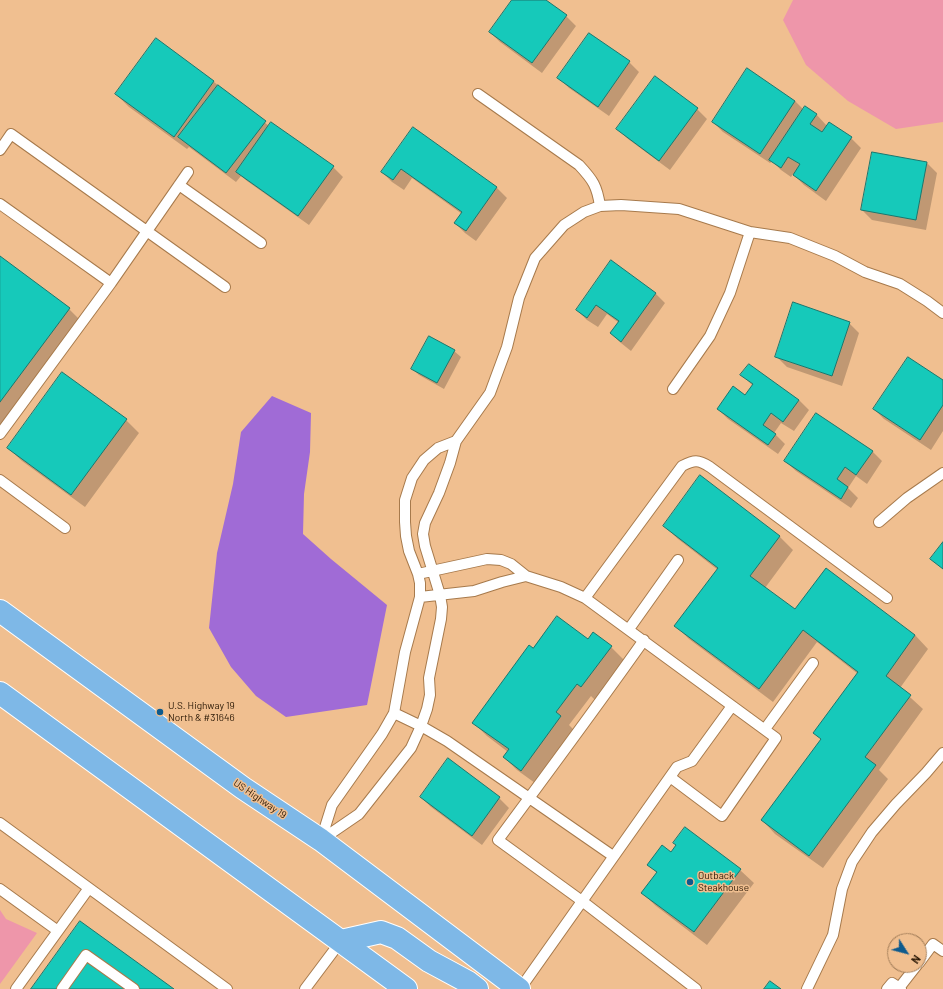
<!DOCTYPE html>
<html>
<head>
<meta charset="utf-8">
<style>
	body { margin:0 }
	#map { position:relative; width:943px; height:989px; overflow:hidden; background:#f0bf90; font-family:Barlow,sans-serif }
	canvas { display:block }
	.north { position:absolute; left:887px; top:933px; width:40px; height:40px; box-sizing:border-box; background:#f0bf90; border:1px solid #a17c58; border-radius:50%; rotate:126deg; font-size:11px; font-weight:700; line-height:16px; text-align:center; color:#2a1805 }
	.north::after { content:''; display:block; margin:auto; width:14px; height:18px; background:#0d5a8d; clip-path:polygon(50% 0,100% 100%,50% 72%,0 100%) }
</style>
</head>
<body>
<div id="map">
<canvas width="943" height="989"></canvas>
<div class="north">N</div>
</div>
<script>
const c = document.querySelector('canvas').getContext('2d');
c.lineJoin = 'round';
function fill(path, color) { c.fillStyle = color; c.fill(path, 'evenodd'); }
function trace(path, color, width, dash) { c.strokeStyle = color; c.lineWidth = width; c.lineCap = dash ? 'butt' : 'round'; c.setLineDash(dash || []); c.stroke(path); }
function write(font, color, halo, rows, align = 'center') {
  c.font = font + ' Barlow,sans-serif'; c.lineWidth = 3; c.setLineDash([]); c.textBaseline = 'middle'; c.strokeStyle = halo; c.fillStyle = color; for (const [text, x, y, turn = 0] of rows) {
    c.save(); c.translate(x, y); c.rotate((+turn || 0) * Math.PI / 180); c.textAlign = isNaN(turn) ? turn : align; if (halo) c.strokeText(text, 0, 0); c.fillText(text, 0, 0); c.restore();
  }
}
fill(new Path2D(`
	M793 0H943V122L896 129 848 101 806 65 783 20Z
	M0 910 6 919 37 933 0 984Z`), '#ee96aa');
fill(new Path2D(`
	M272 396 311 413 310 452 304 494 303 534 331 559 387 605 367 705 286 717 256 696 231 667 209 628 217 553 233 484 241 432Z`), '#a06bd6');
fill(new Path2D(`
	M513 0H545L566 16 576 26 542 73 500 42 490 32Z
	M156 39 214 82 269 126 333 167 343 177 309 225 247 181 241 176 236 182 189 147 187 149 129 107 116 94Z
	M629 62 639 72 609 116 569 88 559 78Z
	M655 78 697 109 707 119 670 170 628 139 618 129Z
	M795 101 804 110 816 114 827 126 851 138 861 148 826 201 804 185 793 174 791 177 781 170 772 161 770 163 723 132 713 122Z
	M413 128 497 188 507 198 476 241 465 233 455 223 462 214 412 178 404 190 392 182 382 172Z
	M927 163 937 173 926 230 872 220 862 210Z
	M0 257 69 309 82 322 0 433Z
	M611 262 655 293 665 303 631 351 621 343 611 333 619 323 607 314 598 327 587 320 577 310Z
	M849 323 859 333 842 386 787 367 776 356Z
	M454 351 461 357 444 389 419 375 412 369Z
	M742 375 799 400 809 410 794 431 781 423 774 433 785 444 778 454 728 419 718 409 746 397 753 386Z
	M943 381V431L931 450 884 419 874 409Z
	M126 420 139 433 85 507 22 461 8 448Z
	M872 451 882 461 867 484 856 476 848 488 858 498 851 508 796 471 785 461Z
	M664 526 779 536 793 550 765 588 795 610 915 635 928 649 900 688 923 709 879 770 888 779 823 868 775 834 762 820 822 740 858 674 817 642 773 702 689 639 676 626 718 570 678 539Z
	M588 640 611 647 624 660 595 700 591 696 569 725 574 730 535 783 517 770 504 757 508 752 487 736 473 722 534 649Z
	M421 797 499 798 509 808 482 845 431 807Z
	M672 853 740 870 754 883 707 945 656 906 642 893 657 873 648 865Z`), '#0003');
const building = new Path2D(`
	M512 0H546L567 15 532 63 489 32Z
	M589 33 630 61 598 107 557 78Z
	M156 38 214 81 174 137 115 94Z
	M747 68 795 101 760 154 712 122Z
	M655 76 698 108 659 161 616 129Z
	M218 85 266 121 226 173 178 137Z
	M805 106 817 114 810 124 822 132 829 122 852 137 816 191 793 175 800 164 788 157 781 168 769 160Z
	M271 122 334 166 298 216 236 172Z
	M413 127 497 187 466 231 454 223 462 212 401 169 393 180 381 172Z
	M872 152 927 162 916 220 861 210Z
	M0 256 70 308 0 402Z
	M611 260 656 293 621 342 610 333 619 321 596 305 587 318 576 310Z
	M793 302 850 322 832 376 775 357Z
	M429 336 455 350 437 383 411 369Z
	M908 357 943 380V405L920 440 873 409Z
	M749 364 799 400 783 422 771 413 763 425 776 434 768 445 717 409 733 386 745 395 753 384 740 375Z
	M62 372 127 419 71 495 7 448Z
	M816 413 873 451 856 475 845 467 837 479 848 487 841 499 784 461Z
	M700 475 780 536 750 576 795 609 826 568 915 635 886 676 911 695 865 757 876 765 809 856 761 820 821 739 813 733 858 672 803 630 759 689 674 626 718 568 663 526Z
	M943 542V569L930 559Z
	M557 616 588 639 593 632 612 646 581 687 577 684 556 712 561 716 521 771 503 757 509 749 472 723 529 645 533 648Z
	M448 758 500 797 472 836 420 797Z
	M685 827 741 869 694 932 641 893 657 872 647 865 662 845 671 852 676 845 673 843Z
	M80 921 174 989H31Z
	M770 981 781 989H764Z`);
fill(building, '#16c9ba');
trace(building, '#1a776e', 1);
const service = new Path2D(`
	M478 94 579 165C593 180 597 186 600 206
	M0 150 11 134 225 287
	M179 185 261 243
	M0 204 111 283
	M673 389 710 336 730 293 750 232
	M0 434 111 283 188 172
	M0 480 65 528
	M879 522 907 498 943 473
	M418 574 487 559 501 560 511 564 526 576 561 587 585 598 776 738 722 816 670 777
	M420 597 474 591 502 582 526 576
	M585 598 682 466C694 460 698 459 710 467L887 598
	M629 629 678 560
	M644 640C596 708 547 774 498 840L582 901 696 989
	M394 713 421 726 447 741 613 856
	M765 729 813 663
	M0 823 227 989
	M321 840 359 814 411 748 421 726 427 709 430 695 429 678 441 619 442 607 440 595 425 546 423 534 425 523 439 493 450 463 456 441 490 393 507 347 519 298 535 258 564 225 584 212 600 206 621 205 679 209 750 232 790 238 835 256 865 272 900 284 927 301 943 313
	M321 840 332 805 382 734 394 713 405 652 420 597V583L418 574 409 551 406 536 405 522V500L412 478 424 460 438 448 456 441
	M0 889 58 931
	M919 963 933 944 943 951
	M899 988 917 965
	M16 989 89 888
	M62 989 86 955 134 989
	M305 989 341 941
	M520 989 677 767 692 761 732 706
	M807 989 833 935 842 889 852 862 872 832 896 804 926 773 943 753
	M887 989 892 983 901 989`);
const trunk = new Path2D(`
	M0 611 243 788 321 840 519 989
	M0 693 406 989
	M341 941 381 932 397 938 429 961 468 982 477 989`);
trace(service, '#a77a4c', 12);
trace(trunk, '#fff', 24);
trace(service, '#fff', 10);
trace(trunk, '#7eb8e7', 22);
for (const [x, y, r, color] of [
	[160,712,4,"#0d5a8d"],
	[690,882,4,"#0d5a8d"]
]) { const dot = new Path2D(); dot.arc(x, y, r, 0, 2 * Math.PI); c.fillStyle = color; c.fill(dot); trace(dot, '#f0bf90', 1.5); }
write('10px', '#2a1805', '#f0bf90', [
	["U.S. Highway 19",168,706],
	["North & #31646",168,718],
	["Outback",698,876],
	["Steakhouse",698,888]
], 'left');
write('10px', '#2a1805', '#f0bf90', [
	["US Highway 19",260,799,34]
]);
</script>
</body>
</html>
